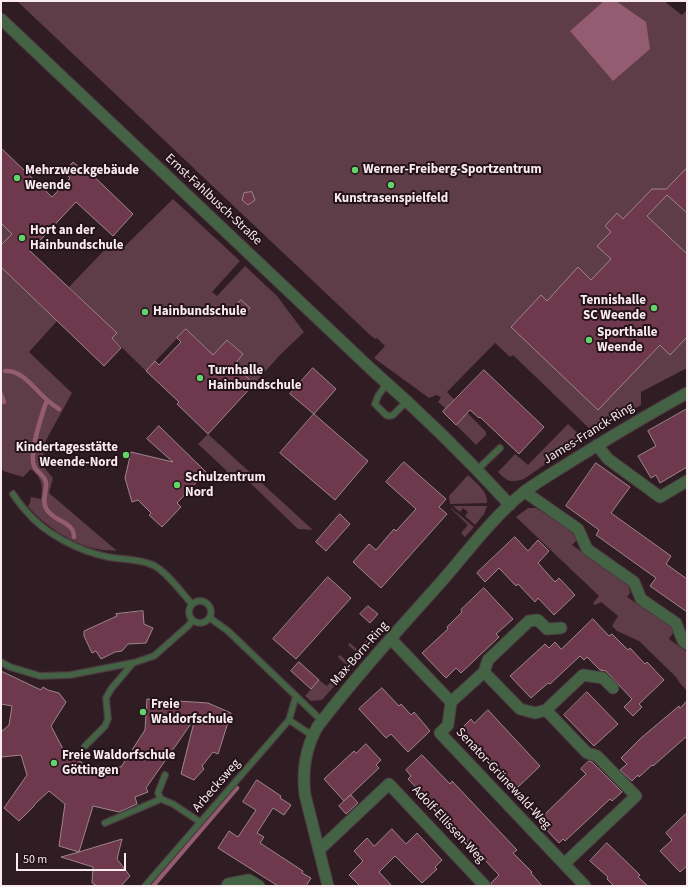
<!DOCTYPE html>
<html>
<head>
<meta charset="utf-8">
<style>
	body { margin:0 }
	#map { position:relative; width:688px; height:887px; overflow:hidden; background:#301d23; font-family:"Source Sans 3",sans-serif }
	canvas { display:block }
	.frame { position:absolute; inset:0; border:2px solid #f9ebef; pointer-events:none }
	.scale { position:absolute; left:16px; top:853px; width:110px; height:18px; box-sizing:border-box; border:2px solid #f9ebef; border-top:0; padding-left:5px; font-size:12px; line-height:14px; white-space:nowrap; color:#f9ebef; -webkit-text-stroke:3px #25131a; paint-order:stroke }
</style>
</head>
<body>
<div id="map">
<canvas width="688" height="887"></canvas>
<div class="frame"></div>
<div class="scale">50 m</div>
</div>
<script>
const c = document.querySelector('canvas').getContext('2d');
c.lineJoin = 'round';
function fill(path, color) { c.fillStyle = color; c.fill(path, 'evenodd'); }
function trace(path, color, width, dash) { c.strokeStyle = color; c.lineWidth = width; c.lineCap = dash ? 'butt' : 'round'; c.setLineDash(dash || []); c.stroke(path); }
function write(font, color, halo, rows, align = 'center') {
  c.font = font + ' "Source Sans 3",sans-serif'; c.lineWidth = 4; c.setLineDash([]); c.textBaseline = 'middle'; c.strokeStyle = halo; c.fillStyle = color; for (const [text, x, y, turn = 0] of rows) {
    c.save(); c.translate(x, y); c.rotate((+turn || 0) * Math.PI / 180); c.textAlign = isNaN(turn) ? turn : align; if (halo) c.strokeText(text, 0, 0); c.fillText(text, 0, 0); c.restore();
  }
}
fill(new Path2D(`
	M17 1H664L682 15 687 10V369H685L641 392V405L594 433 513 355 510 357 495 343 447 392 486 432V435L476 445 456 425 459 421 447 415 442 411 445 408 438 402 441 397 436 395 429 398 374 358 385 346 377 338 375 339 369 334Z
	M173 199 240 261 212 292 217 296 245 266 277 296 304 332 279 356 254 384 234 365 243 354 228 340 213 355 186 329 146 371 112 338 116 333 69 287 116 238 124 247Z
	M1 223 18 240 3 243 1 245Z
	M1 267 57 321 29 352 72 393 45 442 42 465 53 478 49 493 117 551C111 550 104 551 98 549 75 546 42 524 28 506L30 503 31 497 41 499C43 484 42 479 31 469L23 477 3 471 1 467Z
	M568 424 583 438 524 479C510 483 508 482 498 472L515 454 528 465Z
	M208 434 313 530 298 529 243 476 236 483 229 477 226 470 198 444Z
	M468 475C476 483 488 491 487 503L450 504 449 496Z
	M453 506H487L484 514 475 525 465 516 468 512 463 508 460 512Z
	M451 508 474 527 465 537 461 533 468 525 451 509Z
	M528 508H536L575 533 577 540 572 545 629 585 630 593 627 597 672 627 673 633 669 639 687 652V691L679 682 676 677 639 641 617 631 612 626 618 616 601 602 595 605 593 603 599 596 516 517Z
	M377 629 381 633 361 656 348 645 350 643 358 650Z
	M340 655 352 666 322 700 311 701 305 696 319 680 327 686 346 665 338 657Z`), '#5e3c48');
fill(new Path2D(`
	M604 1H616L646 22 650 49 613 81 570 31Z`), '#945c70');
trace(new Path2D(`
	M5 371C23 370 34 389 46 399 50 403 55 406 59 409
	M1 394 4 402
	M47 400C42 414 29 453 34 466 37 473 45 475 46 483 47 492 41 502 47 510 53 519 65 521 71 528 73 530 74 535 74 537
	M153 886 237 788`), '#945c70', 4.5);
const building = new Path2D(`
	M1 148 52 197 70 178 64 172 73 162 80 168 82 165 133 214 113 236 76 202 30 251 117 333 112 338 121 348 104 366 1 267V245L12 234 1 223Z
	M687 168V213L667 195 647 216 687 254V337L670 355 660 345 598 410 511 327 541 295 547 301 578 267 591 280 611 259 597 246 611 232 605 226 617 213 623 219 652 189H666Z
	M252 192 255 200 248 205 242 200 244 193Z
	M241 300 250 308 242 317 233 309Z
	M186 329 213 355 227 340 243 354 234 365 254 384 208 434 177 404 179 402 146 371 155 361 159 365 181 342 177 338Z
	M313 368 336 389 314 414 290 394Z
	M484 370 544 427 519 454 480 417 479 418 470 410 456 425 443 412Z
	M687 409V467L660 483 656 475 651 478 638 456 656 446 648 431Z
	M314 414 368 461 335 500 280 453Z
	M159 426 206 472 177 503 181 507 162 527 149 515 151 513 138 500 132 502 125 478 131 452 173 462 147 439Z
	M404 462 446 499 439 507 447 514 381 588 353 562 369 544 376 550 394 529 396 531 416 509 386 482Z
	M596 463 630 487 611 513 671 556 666 564 687 579V612L650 586 656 578 596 535 599 530 566 506Z
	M340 514 350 524 326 551 316 542Z
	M515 537 528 551 538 540 549 551 538 563 555 582 559 578 575 595 554 615 538 598 535 602 518 584 516 586 499 568 485 582 477 573Z
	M328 577 351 598 296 659 273 639Z
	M484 588 513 619 496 634 499 637 461 673 456 668 446 678 422 653 448 629 447 627 462 612 461 610Z
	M368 606 378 614 370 623 360 614Z
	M143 611 144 624 153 628 146 643 128 644 122 651 115 652 101 659 96 651 92 653 84 636V631L117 616 116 614Z
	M593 619 609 636 612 634 628 650 630 648 645 664 647 662 664 680 639 704 642 707 633 716 624 707 632 699 606 671 600 670 587 657 584 660 580 656 550 684 548 683 531 698 510 676 545 644 549 648 555 642 561 649Z
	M299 662 319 680 311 689 291 671Z
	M1 671 41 690 43 687 48 690 59 693 66 702 51 726 64 751 87 766 121 767 145 730 147 699 208 703 231 713 218 754 213 752 202 766 204 769 194 780 181 774 195 718 146 788 148 792 135 797 137 804 119 812 93 806 79 852 122 839 117 859 130 876 121 886H97L92 883 93 867 61 857 79 852 59 846 65 804 49 791 35 804 34 806 19 821 4 808 27 775 21 755 1 757V732L9 725 12 706 1 704Z
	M382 688 399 706 401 704 411 715 414 712 430 731 408 752 391 734 386 738 359 709Z
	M587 692 618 724 594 746 564 715Z
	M687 701V736L653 766 652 765 639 777 638 775 632 781 620 770 627 764 621 758 641 738 679 706 680 708Z
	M488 710 540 766 516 789 464 732 465 731 462 728 471 719 474 723Z
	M366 744 381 760 376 765 379 768 344 801 324 779 354 751 356 753Z
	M422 755 450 784 452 781 517 850 513 853 532 872 531 873 542 886H492L491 883 499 875 408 779 411 776 406 770Z
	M589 761 592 762 622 792 612 801 610 799 565 841 563 839 559 843 538 821 586 774 581 769Z
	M257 780 281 796 280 798 291 805 284 815 273 808 257 833 264 837 260 843 303 871 302 873 311 878 306 886H278L218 848 229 831 238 837 256 810 243 802Z
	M351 795 358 803 346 814 339 806Z
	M687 813V866L680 872 660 851 672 840 666 833Z
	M392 829 406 844 417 833 442 860 435 867 437 869 422 883 395 856 379 872 392 886H360L349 875 363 861 354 851 367 838 374 846Z
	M607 843 640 875 638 877 648 886H614L607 879 608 877 590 861Z`);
fill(building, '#6e394d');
trace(building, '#9d858d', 1);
const lane = new Path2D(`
	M387 383 378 396 375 404 386 415 390 416 393 415 407 401
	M477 470 500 448
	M13 494C17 500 21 506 26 511 45 534 79 551 108 557 124 560 137 558 153 565 166 571 182 593 192 604
	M189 612a11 11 0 1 1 22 0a11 11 0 1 1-22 0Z
	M210 618 228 631 322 721
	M1 662 10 667 40 676 70 675 132 663
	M289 720 313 736
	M85 746 105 726 108 719 106 698 111 689 133 663 154 656 188 626 192 621
	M165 775 158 793 161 799 173 804 200 822
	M105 823 161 799
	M145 886 289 720 296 696`);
const street = new Path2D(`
	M1 19 371 369C419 411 466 457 510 505
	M597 445 608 459 660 497 687 481
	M525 492 578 529 587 549 634 582 641 599 676 623 683 641 687 644
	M391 639 451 702 448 725 440 733 585 886
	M484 672 488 660 529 621 538 620 547 629 561 628
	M451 702 484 672 520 709 535 713 546 710 587 753 597 756 636 796 564 864
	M546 710 583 675 603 678 613 688
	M319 850 389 784 485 886
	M227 886 228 884 249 880 259 886
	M328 886 305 795C302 770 305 748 318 726 357 675 400 628 442 581 468 551 493 517 524 492 540 480 558 470 575 459 612 436 649 414 687 393`);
trace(lane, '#4c3a40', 8);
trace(street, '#4c3a40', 13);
trace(lane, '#436344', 5.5);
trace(street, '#436344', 11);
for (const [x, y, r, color] of [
	[355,170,4,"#62d469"],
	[17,178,4,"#62d469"],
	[391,185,4,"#62d469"],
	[22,238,4,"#62d469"],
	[654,308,4,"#62d469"],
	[145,312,4,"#62d469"],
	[589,340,4,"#62d469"],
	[200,378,4,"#62d469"],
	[126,455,4,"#62d469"],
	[177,485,4,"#62d469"],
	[143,712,4,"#62d469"],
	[54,763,4,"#62d469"]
]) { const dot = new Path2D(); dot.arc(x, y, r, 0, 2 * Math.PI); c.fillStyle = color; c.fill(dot); trace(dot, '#25131a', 1.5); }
write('bold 13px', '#f9ebef', '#25131a', [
	["Werner-Freiberg-Sportzentrum",363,170],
	["Mehrzweckgebäude",25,171],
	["Weende",25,186],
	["Kunstrasenspielfeld",391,199,"center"],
	["Hort an der",30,231],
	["Hainbundschule",30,246],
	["Tennishalle",646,301,"right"],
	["SC Weende",646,316,"right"],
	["Hainbundschule",153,312],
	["Sporthalle",597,333],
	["Weende",597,348],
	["Turnhalle",208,371],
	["Hainbundschule",208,386],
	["Kindertagesstätte",118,448,"right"],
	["Weende-Nord",118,463,"right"],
	["Schulzentrum",185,478],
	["Nord",185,493],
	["Freie",151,705],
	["Waldorfschule",151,720],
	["Freie Waldorfschule",62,756],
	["Göttingen",62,771]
], 'left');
write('13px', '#f9ebef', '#25131a', [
	["Ernst-Fahlbusch-Straße",213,200,43],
	["James-Franck-Ring",589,434,-32],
	["Max-Born-Ring",360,654,-49],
	["Senator-Grünewald-Weg",503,779,47],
	["Arbecksweg",217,786,-49],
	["Adolf-Ellissen-Weg",448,825,47]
]);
</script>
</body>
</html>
